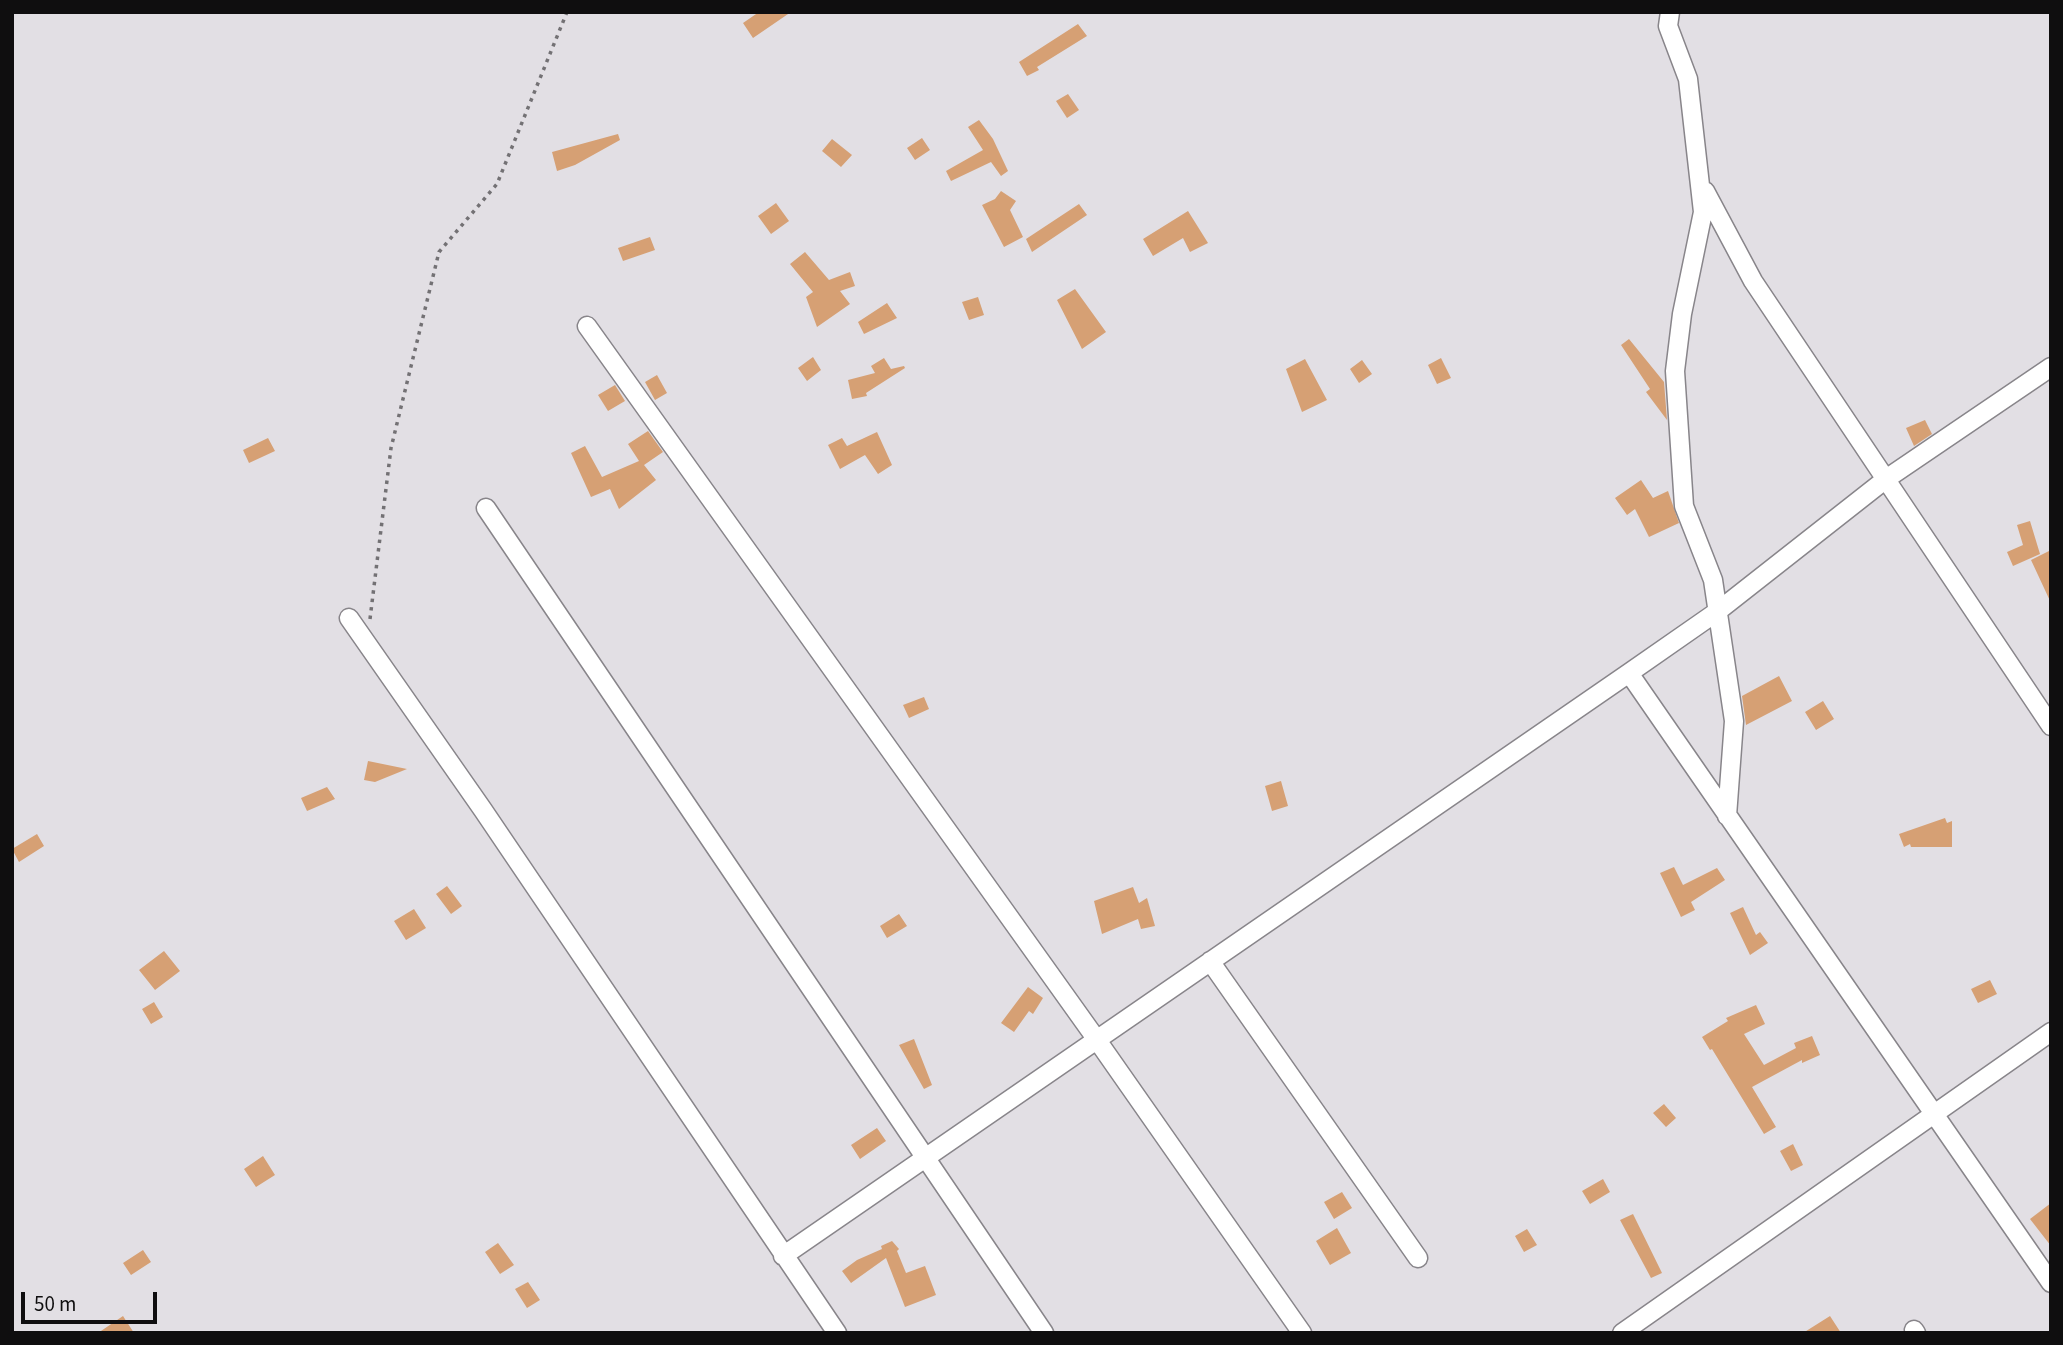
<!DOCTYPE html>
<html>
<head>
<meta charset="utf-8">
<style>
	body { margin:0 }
	#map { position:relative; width:2063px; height:1345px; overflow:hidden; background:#e2dfe4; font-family:"Source Sans 3",sans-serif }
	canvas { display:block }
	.frame { position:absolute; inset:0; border:14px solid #0f0e0f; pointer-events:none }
	.scale { position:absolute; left:21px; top:1292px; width:136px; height:32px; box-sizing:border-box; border:4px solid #0f0e0f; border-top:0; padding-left:9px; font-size:21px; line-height:24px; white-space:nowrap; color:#0f0e0f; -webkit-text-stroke:5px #e2dfe4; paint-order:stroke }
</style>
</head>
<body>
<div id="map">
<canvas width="2063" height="1345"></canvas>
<div class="frame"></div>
<div class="scale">50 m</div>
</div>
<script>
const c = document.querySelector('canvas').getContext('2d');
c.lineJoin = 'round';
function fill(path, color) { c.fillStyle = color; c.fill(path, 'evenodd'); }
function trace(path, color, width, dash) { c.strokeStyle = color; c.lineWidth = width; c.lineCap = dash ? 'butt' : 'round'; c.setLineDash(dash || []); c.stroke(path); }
fill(new Path2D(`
	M759 12H791L753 38 743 23Z
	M1078 24 1087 36 1037 67 1039 70 1027 76 1019 62Z
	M1068 94 1079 110 1067 118 1056 101Z
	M979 120 993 139 1008 171 1001 176 991 162 951 181 946 171 983 150 968 127Z
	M618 134 620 140 575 165 557 171 552 152Z
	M922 138 930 150 915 160 907 148Z
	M832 139 852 155 841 167 822 151Z
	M1001 191 1016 201 1010 210 1023 237 1004 247 982 205 995 199Z
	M776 203 789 221 771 234 758 216Z
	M1079 204 1087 215 1032 252 1026 239Z
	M1188 211 1208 243 1190 252 1183 238 1153 256 1143 239Z
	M650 237 655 250 623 261 618 248Z
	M805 252 829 280 850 272 855 286 840 291 850 304 817 327 806 297 813 292 790 264Z
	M1075 289 1106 332 1082 349 1057 300Z
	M978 297 984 315 969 320 962 302Z
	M887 303 897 318 864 334 858 322Z
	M1629 339 1664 382 1667 420 1646 392 1650 389 1621 345Z
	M813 357 821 370 807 381 798 368Z
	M884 358 891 369 904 366 905 368 866 393 867 396 852 399 848 380 875 373 871 366Z
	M1441 358 1451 378 1437 384 1428 365Z
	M1305 359 1327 400 1302 412 1286 369Z
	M1362 360 1372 374 1359 383 1350 369Z
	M657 375 667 393 655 400 645 382Z
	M615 385 625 401 608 411 598 395Z
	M1925 420 1932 434 1914 446 1906 428Z
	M648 431 663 452 644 465 656 480 619 509 610 489 591 497 571 453 585 446 602 477 639 461 628 444Z
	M877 432 892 465 878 474 865 455 840 469 828 445 842 438 847 446Z
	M268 438 275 451 249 463 243 450Z
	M1641 480 1653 498 1668 491 1679 523 1649 537 1635 509 1627 515 1615 498Z
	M2030 521 2040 554 2013 566 2007 552 2023 545 2017 525Z
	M2051 550V603L2031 560Z
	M1779 676 1792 701 1746 725 1742 696Z
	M924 697 929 709 909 718 903 705Z
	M1823 701 1834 719 1816 730 1805 712Z
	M368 761 407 769 375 782 364 780Z
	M1281 781 1288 806 1272 811 1265 786Z
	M327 787 335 799 307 811 301 798Z
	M1945 818 1947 823 1952 821V847H1911L1910 844 1904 847 1899 834Z
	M37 834 44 846 19 862 12 849Z
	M1674 867 1683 885 1717 868 1725 880 1691 902 1695 910 1681 917 1660 873Z
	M447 886 462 906 451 914 436 894Z
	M1133 887 1139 903 1147 898 1155 926 1141 929 1138 919 1102 934 1094 901Z
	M1743 907 1756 935 1760 932 1768 943 1750 955 1730 913Z
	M414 909 426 928 406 940 394 921Z
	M899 914 907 926 887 938 880 926Z
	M164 951 180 971 155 990 139 970Z
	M1990 980 1997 994 1978 1003 1971 989Z
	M1028 987 1043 998 1033 1014 1029 1011 1014 1032 1001 1023Z
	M154 1002 163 1017 151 1024 142 1009Z
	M1756 1005 1765 1024 1744 1034 1764 1065 1796 1048 1794 1043 1812 1036 1820 1055 1802 1063V1060L1752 1087 1776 1127 1764 1134 1712 1049 1710 1050 1702 1037 1728 1021 1726 1018Z
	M914 1039 932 1085 924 1089 899 1045Z
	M1664 1104 1676 1118 1666 1127 1653 1113Z
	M877 1128 886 1141 860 1159 851 1145Z
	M1793 1144 1803 1165 1791 1171 1780 1151Z
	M263 1156 275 1175 256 1187 244 1169Z
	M1603 1179 1610 1192 1590 1204 1582 1191Z
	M1342 1192 1352 1208 1334 1219 1324 1202Z
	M2051 1203V1246L2030 1219Z
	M1633 1214 1662 1273 1651 1278 1620 1220Z
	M1337 1228 1351 1253 1330 1265 1316 1241Z
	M1527 1229 1537 1245 1524 1252 1515 1236Z
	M892 1241 899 1249 897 1251 906 1273 925 1266 936 1295 905 1307 886 1258 851 1283 842 1271 857 1260 882 1249 881 1246Z
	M498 1243 514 1265 500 1274 485 1252Z
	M143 1250 151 1262 131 1275 123 1263Z
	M528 1282 540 1300 527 1308 515 1289Z
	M123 1316 134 1333H98Z
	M1830 1316 1841 1333H1803Z`), '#d6a074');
const minor = new Path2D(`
	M1670 12 1668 26 1688 79 1703 212 1682 314 1675 371 1684 506 1713 580 1734 721 1727 816
	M1705 191 1753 281 2051 726
	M587 326 1097 1040 1302 1333
	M486 508 1044 1333
	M349 618 483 810 837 1333
	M1629 673 2051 1283
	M1210 961 1418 1258
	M783 1256 1629 673 1718 611 1886 479 2051 367
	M1914 1330 1916 1333
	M1622 1333 2051 1032`);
trace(minor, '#88858a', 21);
trace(new Path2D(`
	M370 619 391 448 439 252 497 184 567 12`), '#737174', 3.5, [3.5, 5]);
trace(minor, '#fff', 18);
</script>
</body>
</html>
